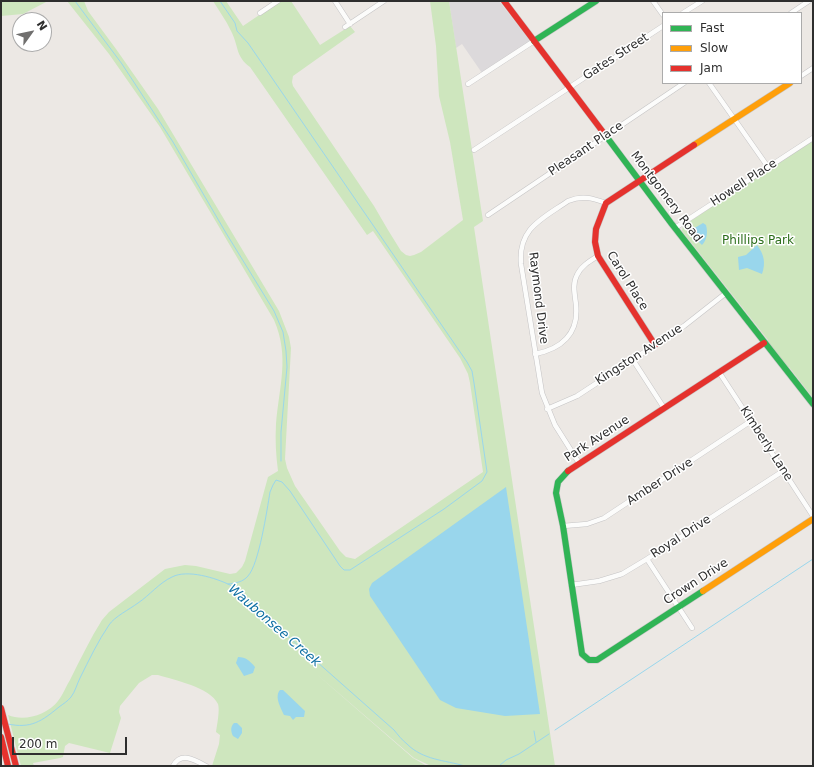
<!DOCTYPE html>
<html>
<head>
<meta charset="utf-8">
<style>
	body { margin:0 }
	#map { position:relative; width:814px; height:767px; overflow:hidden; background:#ece8e4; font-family:"DejaVu Sans",sans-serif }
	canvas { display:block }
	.frame { position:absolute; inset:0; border:2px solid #2e2e2e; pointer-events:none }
	.legend { position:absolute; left:662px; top:12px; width:140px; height:72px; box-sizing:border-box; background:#fff; border:1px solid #ababab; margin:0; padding:5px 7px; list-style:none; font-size:12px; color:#2e2e2e }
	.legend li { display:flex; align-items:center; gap:8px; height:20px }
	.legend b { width:20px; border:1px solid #ababab }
	.north { position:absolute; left:12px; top:12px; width:40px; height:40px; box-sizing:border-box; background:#fff; border:1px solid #ababab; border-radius:50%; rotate:57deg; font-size:11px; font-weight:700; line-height:16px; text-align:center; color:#2e2e2e }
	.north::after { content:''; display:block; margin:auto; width:14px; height:18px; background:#706f6e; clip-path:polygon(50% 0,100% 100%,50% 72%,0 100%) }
	.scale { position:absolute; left:12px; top:737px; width:115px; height:18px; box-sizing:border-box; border:2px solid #2e2e2e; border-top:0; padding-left:5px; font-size:12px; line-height:14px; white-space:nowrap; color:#2e2e2e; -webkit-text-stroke:3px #fff; paint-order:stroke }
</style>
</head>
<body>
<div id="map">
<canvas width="814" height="767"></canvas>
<div class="frame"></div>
<ul class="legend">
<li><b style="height:5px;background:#30b455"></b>Fast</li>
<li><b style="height:5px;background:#ff9f0a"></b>Slow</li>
<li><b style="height:5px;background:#e5322d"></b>Jam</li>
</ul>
<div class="north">N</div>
<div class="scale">200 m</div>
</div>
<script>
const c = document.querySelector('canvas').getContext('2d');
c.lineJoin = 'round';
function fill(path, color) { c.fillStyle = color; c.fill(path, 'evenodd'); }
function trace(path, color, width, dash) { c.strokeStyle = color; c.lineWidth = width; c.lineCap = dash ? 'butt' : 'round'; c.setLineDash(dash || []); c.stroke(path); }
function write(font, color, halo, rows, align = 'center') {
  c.font = font + ' "DejaVu Sans",sans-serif'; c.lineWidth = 3; c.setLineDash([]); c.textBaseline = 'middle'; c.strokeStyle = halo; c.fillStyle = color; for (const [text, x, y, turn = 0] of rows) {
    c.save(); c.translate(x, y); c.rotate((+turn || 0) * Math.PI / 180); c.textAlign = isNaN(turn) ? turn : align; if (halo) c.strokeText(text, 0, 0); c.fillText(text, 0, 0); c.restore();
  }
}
fill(new Path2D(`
	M449 1H499L530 41 482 73 462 44 456 48Z`), '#dcd9db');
fill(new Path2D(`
	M1 1H48L23 14 1 16Z
	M67 1H84L88 11 116 49 158 109 279 311 289 337 291 348 285 459 287 468 295 486 340 551 346 557 355 559 483 472 470 383 468 374 460 358 373 231 367 235 250 67C235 56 239 46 231 31 226 20 219 11 213 1H226L243 26 280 1H291L320 45 350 26 355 32 293 76 292 82 293 86 374 206 388 230 401 251 406 255 410 256 414 255 421 252 463 220 450 142 439 96 436 46 430 1H449L483 221 474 227 555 766H431L414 758 313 671 413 758 427 766H212L219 744 220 735 216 732C217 725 220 710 218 704 210 687 174 680 158 675H152L139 683 120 706 119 712 121 718 110 753 69 743 65 746 63 757 60 758 33 763 34 766H21L8 715C24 722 47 715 58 701 63 695 66 686 70 680 80 660 90 639 102 620L109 612 165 569 185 565 196 566 230 574 236 573 242 567 245 561 268 477 278 471C276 456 275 440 276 424 279 386 290 357 274 320L160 127 109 54Z
	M813 139V398L789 367 787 369 764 343 768 340 682 231 683 226Z`), '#cee6be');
fill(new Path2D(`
	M703 223 706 225C708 232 707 240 702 245L690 233 693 229Z
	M757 245C764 254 766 263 762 274L747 268 739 270 738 257 746 255Z
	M506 487 540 714 505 716 456 708 440 700 370 596 369 589 372 583Z
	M238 657C246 657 250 661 255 667L253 673 244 676 236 663Z
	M280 690H283L305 711 304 717H296L293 720 290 716 284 715C281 708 274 697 280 690Z
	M234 723H237L242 728V733L238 739 233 736C231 732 230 727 234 723Z`), '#99d6ec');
trace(new Path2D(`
	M75 1 122 64 173 142 226 233 274 311 283 332 286 351 287 367 281 432V461
	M220 1 235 23 237 31 248 43 467 362 472 371 474 383 487 472 482 481 444 509 350 570H344L340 566 290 491 282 482 276 480 273 485 270 492C267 510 259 564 248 576 243 582 236 583 228 584
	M8 724C31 729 42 721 59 707 63 704 68 701 71 697 75 692 77 684 80 678 89 660 98 641 109 625 114 617 130 609 138 603 150 595 159 583 172 577 187 569 216 578 230 585L394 730C398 735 402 740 407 744 423 760 444 760 465 766
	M555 730 813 559
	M534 731 536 742
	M499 766 506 760 519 754 549 734`), '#99d6ec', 1);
const street = new Path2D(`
	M335 1 350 24
	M653 1 663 15
	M260 13 278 1
	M683 13 702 1
	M791 13 809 1
	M345 27 384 1
	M801 76 813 68
	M709 83 768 167
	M468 84 534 41
	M474 150 663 26
	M488 215 684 83
	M675 228 813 138
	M535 354C561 349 579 334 576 305 575 295 572 284 577 275 581 266 590 261 598 256
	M633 360 664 408
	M719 372 813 516
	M547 409 577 396 684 326 726 293
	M579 463 555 425 542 393 521 264C518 228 542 219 568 201 582 195 592 198 606 203
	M563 526 587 524 604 518 751 421
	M647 559 692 628
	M571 585 599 581 622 574 647 559 783 471
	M173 766C181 751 195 760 206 766`);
const fast = new Path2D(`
	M534 41 596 1
	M606 136 671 223 813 404
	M568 471 558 482 556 493 563 526 582 654 589 660H597L703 591`);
const slow = new Path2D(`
	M694 145 790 83
	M703 591 813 519`);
const jam = new Path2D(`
	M504 1 606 136
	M655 345 598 256 595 242 596 229 606 203 694 145
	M568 471 764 343
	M1 708 16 766
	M1 737 8 766`);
trace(street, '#c5c4c5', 5.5);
trace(fast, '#c5c4c5', 7);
trace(slow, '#c5c4c5', 7);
trace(jam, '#c5c4c5', 7);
trace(street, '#fcfcfb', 4.5);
trace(fast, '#30b455', 6);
trace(slow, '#ff9f0a', 6);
trace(jam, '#e5322d', 6);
write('12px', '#2e2e2e', '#fff', [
	["Gates Street",616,57,-33],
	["Pleasant Place",586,149,-34],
	["Howell Place",744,183,-33],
	["Montgomery Road",666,197,53],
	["Carol Place",627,281,58],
	["Raymond Drive",538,298,83],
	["Kingston Avenue",639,355,-33],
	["Park Avenue",597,439,-33],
	["Kimberly Lane",766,444,57],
	["Amber Drive",660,482,-33],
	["Royal Drive",681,537,-33],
	["Crown Drive",696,582,-33]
]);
write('12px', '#2c6e1b', '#fff', [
	["Phillips Park",758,241]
]);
write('italic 13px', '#0d6fa3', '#fff', [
	["Waubonsee Creek",274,626,41]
]);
</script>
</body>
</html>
